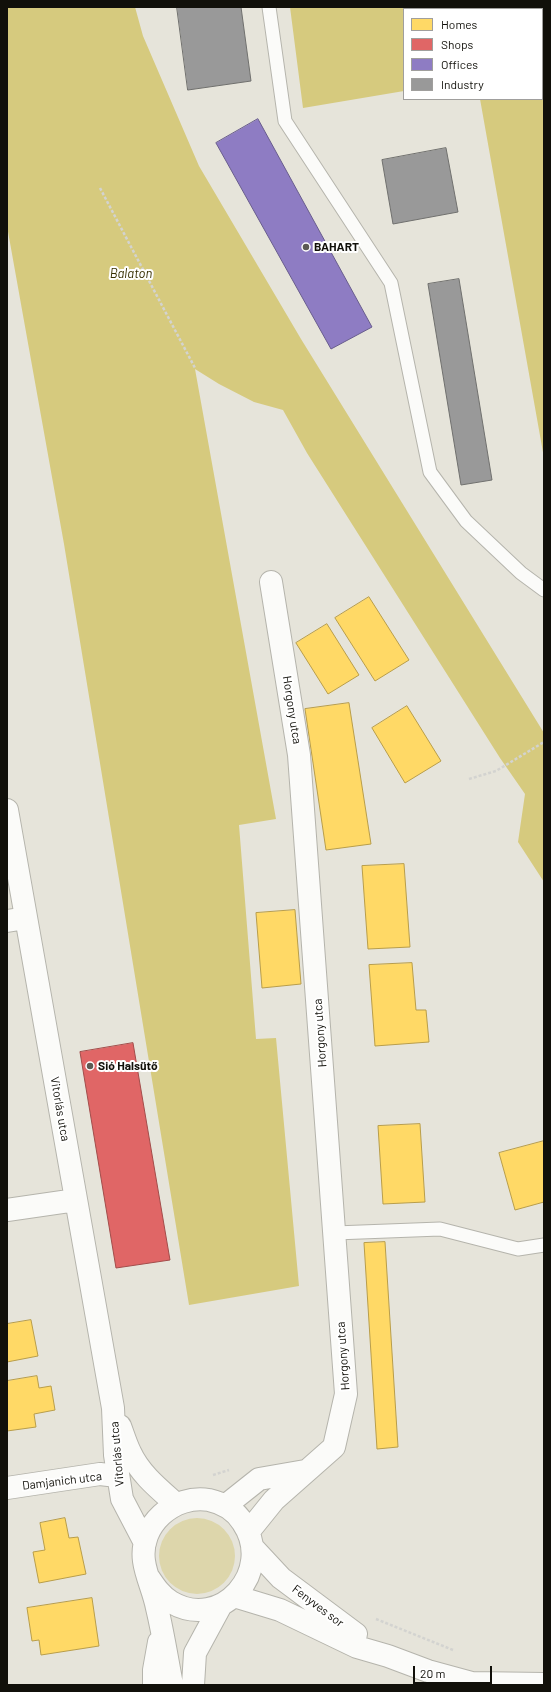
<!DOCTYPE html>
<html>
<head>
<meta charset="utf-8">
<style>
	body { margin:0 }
	#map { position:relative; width:551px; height:1692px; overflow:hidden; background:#e6e4da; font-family:Barlow,sans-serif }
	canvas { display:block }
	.frame { position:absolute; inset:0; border:8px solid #11100a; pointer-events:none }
	.legend { position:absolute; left:403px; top:8px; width:140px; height:92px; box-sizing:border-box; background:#fff; border:1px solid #a09f9d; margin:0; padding:5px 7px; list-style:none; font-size:12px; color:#11100a }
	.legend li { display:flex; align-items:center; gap:8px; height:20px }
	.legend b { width:20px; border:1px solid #a09f9d }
	.scale { position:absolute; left:413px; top:1666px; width:79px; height:18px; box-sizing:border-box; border:2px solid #11100a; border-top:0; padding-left:5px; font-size:12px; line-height:14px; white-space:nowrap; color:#11100a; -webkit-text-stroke:3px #fff; paint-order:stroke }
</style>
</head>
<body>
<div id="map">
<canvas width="551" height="1692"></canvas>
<div class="frame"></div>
<ul class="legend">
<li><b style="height:11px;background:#ffd966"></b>Homes</li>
<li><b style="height:11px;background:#e06666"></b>Shops</li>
<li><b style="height:11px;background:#8e7cc3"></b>Offices</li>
<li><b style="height:11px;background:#999"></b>Industry</li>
</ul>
<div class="scale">20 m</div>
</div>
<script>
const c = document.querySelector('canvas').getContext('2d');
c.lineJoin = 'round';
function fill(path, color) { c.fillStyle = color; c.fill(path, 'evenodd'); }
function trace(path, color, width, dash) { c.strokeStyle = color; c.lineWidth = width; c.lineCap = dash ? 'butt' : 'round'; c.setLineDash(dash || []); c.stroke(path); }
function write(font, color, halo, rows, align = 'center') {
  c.font = font + ' Barlow,sans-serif'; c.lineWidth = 4; c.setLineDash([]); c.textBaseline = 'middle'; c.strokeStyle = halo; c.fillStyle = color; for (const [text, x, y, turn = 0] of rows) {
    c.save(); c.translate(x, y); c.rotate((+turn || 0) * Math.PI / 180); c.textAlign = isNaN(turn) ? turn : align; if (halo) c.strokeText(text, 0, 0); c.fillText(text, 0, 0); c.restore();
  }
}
fill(new Path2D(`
	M159 1556a38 38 0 1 1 76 0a38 38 0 1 1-76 0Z`), '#ddd6ab');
fill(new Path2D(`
	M7 7H135L143 36 199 166 301 339 544 733V882L518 842 525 794 500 758 307 453 283 410 254 402 219 384 195 369 276 819 239 825 256 1039 276 1038 299 1286 189 1305 64 544 7 226Z
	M290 7H544V458L480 99H542V9H404V91L303 108Z`), '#d6ca7e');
const homes = new Path2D(`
	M369 597 409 660 375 681 335 618Z
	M327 624 359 675 328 694 296 643Z
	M349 703 371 844 326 850 305 709Z
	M407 706 441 761 405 783 372 728Z
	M404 864 410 947 368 949 362 866Z
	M295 910 301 984 262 988 256 913Z
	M412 963 416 1010H426L429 1042 375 1046 369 965Z
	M420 1124 425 1202 383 1204 378 1126Z
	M544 1141V1202L515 1210 499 1153Z
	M385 1242 398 1447 377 1449 364 1243Z
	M31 1320 38 1356 7 1362V1324Z
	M37 1376 39 1388 51 1386 55 1410 34 1414 36 1427 7 1431V1381Z
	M65 1518 69 1538 78 1537 86 1574 39 1583 33 1552 45 1550 40 1523Z
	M92 1598 99 1646 41 1655 39 1640 32 1641 27 1608Z`);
fill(homes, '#ffd966');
trace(homes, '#b89d4a', 1);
const shops = new Path2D(`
	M133 1043 170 1260 116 1268 80 1052Z`);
fill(shops, '#e06666');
trace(shops, '#a24c4a', 1);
const offices = new Path2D(`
	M258 119 372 327 331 349 216 143Z`);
fill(offices, '#8e7cc3');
trace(offices, '#685c8c', 1);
const industry = new Path2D(`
	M177 7H241L251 81 188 90Z
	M446 148 458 212 393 224 382 160Z
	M459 279 492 480 461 485 428 284Z`);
fill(industry, '#999');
trace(industry, '#70706e', 1);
const service = new Path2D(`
	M269 7 285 121 391 283 430 472 466 521 521 573 544 590
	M335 1233 440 1229 518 1249 544 1245`);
const minor = new Path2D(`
	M7 810 113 1408 115 1455 122 1499 145 1543
	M7 921 26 918
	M7 1210 76 1200
	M120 1426C123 1434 126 1444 130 1452 140 1474 159 1489 176 1504
	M7 1488 100 1474 117 1476
	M225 1506 259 1479 305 1471
	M249 1531 274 1500 334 1447 346 1394 299 755 271 582
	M254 1549 281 1578 356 1634
	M149 1578C155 1587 161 1596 171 1602 221 1632 275 1571 243 1523 236 1511 223 1503 209 1500 174 1494 139 1525 144 1561 146 1576 154 1592 157 1608 163 1633 167 1659 172 1685
	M234 1596 280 1610 357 1647 388 1656 428 1671 472 1683 544 1684
	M154 1685V1670L159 1642
	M193 1685 195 1653 221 1605`);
trace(service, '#b5b4ac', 15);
trace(minor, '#b5b4ac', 24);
trace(new Path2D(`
	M100 188 195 368
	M469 779 496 771 544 742
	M213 1475 229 1470
	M376 1619 453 1650`), '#d3d3d0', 2.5, [3, 2]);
trace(service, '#fbfbf9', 13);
trace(minor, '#fbfbf9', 22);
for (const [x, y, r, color] of [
	[306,247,4,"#5c5a53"],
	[90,1066,4,"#5c5a53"]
]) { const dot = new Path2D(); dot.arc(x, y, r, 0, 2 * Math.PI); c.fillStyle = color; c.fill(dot); trace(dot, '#fff', 1.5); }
write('bold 12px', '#11100a', '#fff', [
	["BAHART",314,247],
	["Sió Halsütő",98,1066]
], 'left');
write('12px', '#11100a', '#fff', [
	["Horgony utca",292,710,81],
	["Horgony utca",320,1033,-94],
	["Vitorlás utca",60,1109,80],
	["Horgony utca",343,1356,-94],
	["Vitorlás utca",117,1454,-95],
	["Damjanich utca",62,1481,-7],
	["Fenyves sor",318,1606,37]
]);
write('italic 13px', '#352e00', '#fff', [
	["Balaton",131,274]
]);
</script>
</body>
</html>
